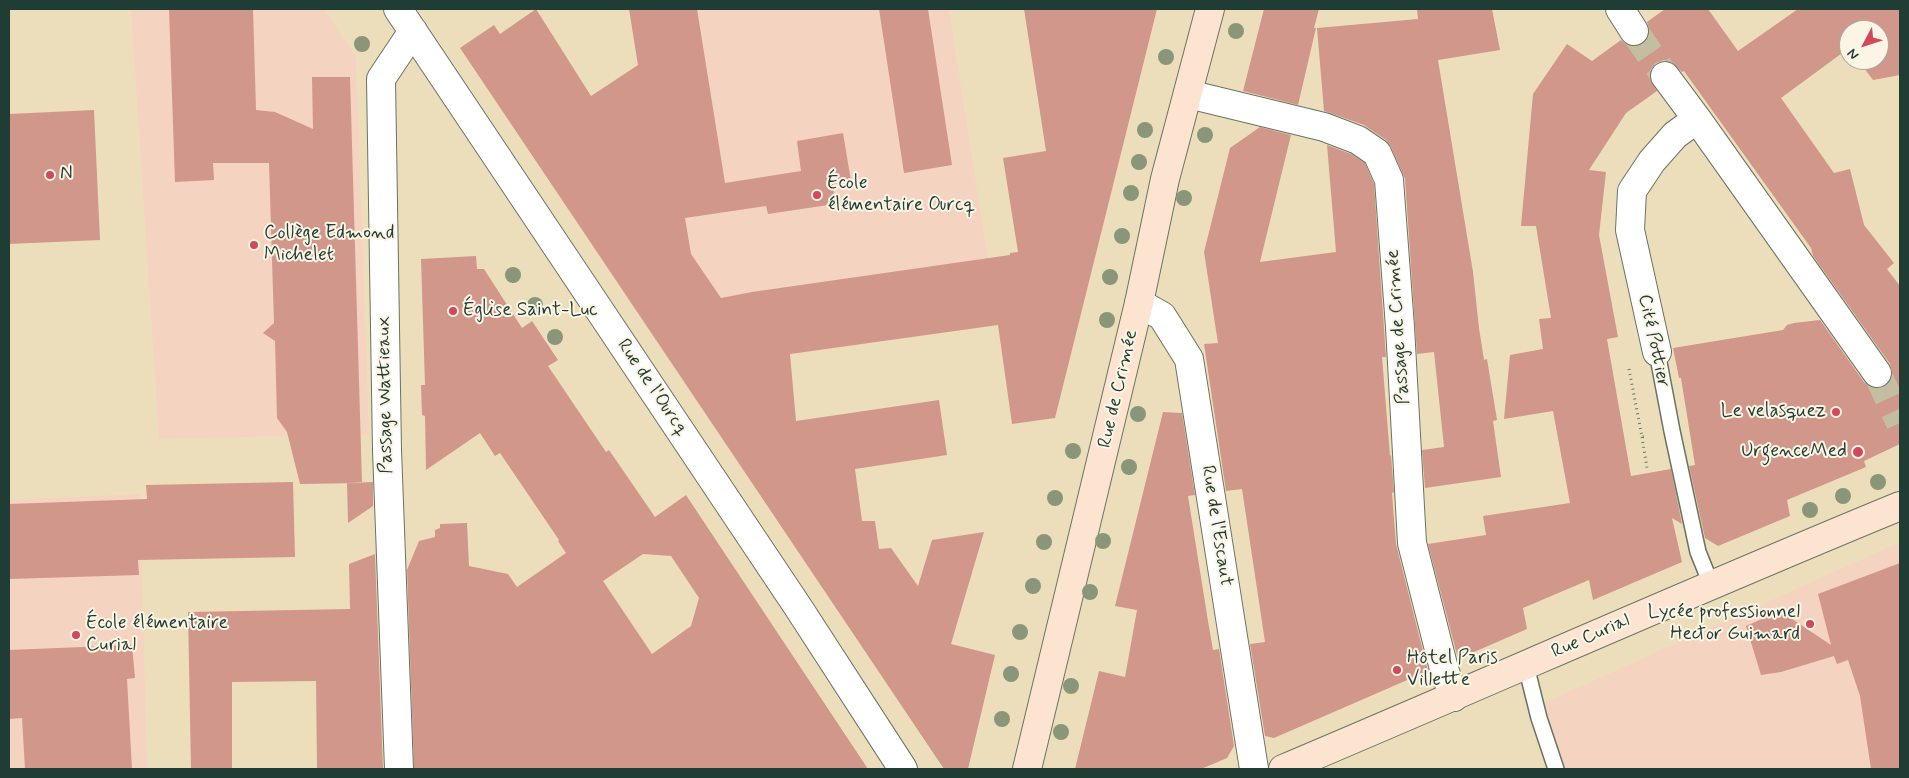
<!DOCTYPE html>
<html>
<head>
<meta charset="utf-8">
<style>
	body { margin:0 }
	#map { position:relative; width:1909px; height:778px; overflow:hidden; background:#eddebb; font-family:Mynerve,sans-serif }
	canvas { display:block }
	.frame { position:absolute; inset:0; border:10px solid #1f3d34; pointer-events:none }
	.north { position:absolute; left:1839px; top:20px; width:50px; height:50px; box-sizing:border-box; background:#fcf5e5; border:1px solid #a4ab9e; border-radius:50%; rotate:230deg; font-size:14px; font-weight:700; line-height:20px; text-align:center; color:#1f3d34 }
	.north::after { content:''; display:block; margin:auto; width:18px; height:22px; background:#d1495b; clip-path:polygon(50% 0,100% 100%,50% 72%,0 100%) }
</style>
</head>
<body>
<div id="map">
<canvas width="1909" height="778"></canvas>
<div class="frame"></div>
<div class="north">N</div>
</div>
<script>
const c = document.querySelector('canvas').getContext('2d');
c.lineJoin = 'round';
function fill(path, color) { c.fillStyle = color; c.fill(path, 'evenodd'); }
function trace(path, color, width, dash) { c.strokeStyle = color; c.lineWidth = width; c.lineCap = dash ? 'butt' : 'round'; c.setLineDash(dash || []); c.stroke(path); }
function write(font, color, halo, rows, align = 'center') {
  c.font = font + ' Mynerve,sans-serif'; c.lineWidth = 4; c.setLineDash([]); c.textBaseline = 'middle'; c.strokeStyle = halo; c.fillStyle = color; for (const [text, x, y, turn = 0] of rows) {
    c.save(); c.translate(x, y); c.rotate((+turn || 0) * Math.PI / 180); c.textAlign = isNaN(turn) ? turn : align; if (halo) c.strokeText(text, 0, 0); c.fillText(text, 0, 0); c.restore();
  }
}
fill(new Path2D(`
	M131 9H324L356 57 369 434 159 439Z
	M629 9H949L998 325 733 363 711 328 667 357 595 250 659 208Z
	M140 494 147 769H9V500Z
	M1900 542V769H1556L1540 705Z`), '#f5d3c1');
fill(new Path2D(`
	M169 9H253L256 110 275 112 313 129 312 77H350L362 483 300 484 287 432 277 418 275 341 263 333 274 323 269 163H213L214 180 175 182Z
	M536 9 591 96 638 65 629 9H697L725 183 801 171 797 141 843 133 851 181 833 184 835 204 768 214 766 206 685 218 691 254 721 298 752 292 1010 255V253L1018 252 1003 158 1046 151 1024 9H1157L1055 418 1012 424 998 325 790 354 796 421 939 400 947 455 855 469 862 521H875L879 549 891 548 918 586 932 540 984 532 951 644 995 655 968 769H944L460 48 494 25 500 34Z
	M879 9H928L952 165 904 173Z
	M1264 9H1319L1314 28H1316L1298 105 1243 91Z
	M1417 9H1492L1500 50 1438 60 1473 272 1479 328 1484 360 1487 359 1497 420 1493 421 1501 477 1425 488 1422 450 1444 447 1434 352 1417 354 1405 179 1391 147 1386 140 1364 125 1324 111 1317 28 1418 19Z
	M1665 9H1708L1738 51 1798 9H1900V75L1873 80 1858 60H1879V30H1849V48L1781 98 1834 173 1850 169 1864 225 1894 263 1887 269 1900 286V444L1864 461 1866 467 1787 500 1790 516 1718 546 1705 538 1689 466 1695 465 1681 378H1679L1673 348 1783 330 1787 325 1794 323 1820 320 1864 382 1870 387 1878 389 1886 386 1891 380 1892 371 1890 364 1813 256 1811 248 1684 71 1682 72 1671 62 1664 60 1656 63 1651 69 1649 77 1657 91 1626 113 1589 170 1606 172 1599 235 1618 337 1607 339 1631 476 1671 469 1682 524 1672 518 1682 562 1593 600 1589 580 1523 608 1527 629 1458 659 1428 544 1486 535 1483 516 1570 503 1553 411 1504 419 1510 355 1543 349 1539 319 1551 318 1536 226H1521L1533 94 1567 44 1592 61 1621 40 1627 45 1634 47 1642 44 1648 39 1650 31 1647 22Z
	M94 110 100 240 9 244V114Z
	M1260 127 1291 135 1260 262 1336 252 1327 145 1351 154 1365 163 1374 184 1386 357H1382L1390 456 1391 455 1394 492 1392 493 1396 544 1428 671 1274 738 1265 736 1250 644 1265 642 1242 489 1226 491 1204 344 1218 343 1204 252 1230 148Z
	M476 256 477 269H484L522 328 532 321 558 360 548 366 606 452 609 450 655 517 686 495 868 769H414L407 570 419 541 435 537V530L440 528V524L467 523 469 566 508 574 517 587 566 553 558 541 559 540 500 453 495 456 480 433 426 470 425 416 422 415 421 385H425L421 259ZM643 554 671 556 699 598 691 626 652 654 603 581Z
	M1163 412 1182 413 1195 495 1188 496 1208 621 1213 650 1219 649 1234 746 1227 758 1201 769H1075L1099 671 1125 677 1137 610 1115 606Z
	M293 482 295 557 138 560 139 575 9 579V504L147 499 146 485Z
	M373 482V506L348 523 347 483Z
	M375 554 383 769H317L316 681 232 682V769H191L188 612 350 609 349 564Z
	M1900 563V769H1871L1860 696 1848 660 1837 664 1834 656 1781 672 1761 675 1746 626 1780 611 1831 645 1818 594Z
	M132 645 135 678 127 679 132 769H25L22 718 9 719V650Z`), '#d1978a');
trace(new Path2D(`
	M1634 31 1665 76
	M1877 373 1900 423`), '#c4bea0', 28, [28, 14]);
const lane = new Path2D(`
	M1657 352 1672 431 1698 552 1711 584
	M1526 666 1539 718 1556 769`);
const street = new Path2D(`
	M398 9 798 607 903 769
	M1620 9 1634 31
	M1188 94 1324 127 1358 140 1377 153 1389 180 1400 327 1412 543 1444 669 1454 697
	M1697 119 1877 373
	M1139 303 1162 316 1189 359 1254 769
	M1657 352 1630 230 1632 191 1652 161 1675 135 1697 119 1665 76
	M399 769 387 450 381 79 413 31`);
const secondary = new Path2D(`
	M1027 769 1139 303 1165 179 1210 9
	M1283 769C1489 682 1693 591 1900 506`);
trace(lane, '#677563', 18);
trace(street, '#677563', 30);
trace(secondary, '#677563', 30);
trace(new Path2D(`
	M1629 369 1642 437 1646 436
	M1642 437 1647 468`), '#677563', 3, [1, 4]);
trace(lane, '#fff', 15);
trace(street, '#fff', 28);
trace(secondary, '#fde4d1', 28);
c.fillStyle = '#89967a';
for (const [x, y] of [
	[1236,31],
	[362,44],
	[1166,57],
	[1145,130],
	[1205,135],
	[1139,162],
	[1131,193],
	[1184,198],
	[1122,236],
	[513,275],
	[1110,277],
	[535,305],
	[1107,320],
	[555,337],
	[1138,414],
	[1073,451],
	[1129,467],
	[1878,482],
	[1843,496],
	[1055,498],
	[1810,510],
	[1103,541],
	[1044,542],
	[1033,586],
	[1090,592],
	[1020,632],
	[1011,674],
	[1071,686],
	[1002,719],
	[1061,732]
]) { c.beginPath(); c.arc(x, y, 8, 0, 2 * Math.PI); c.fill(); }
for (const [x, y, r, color] of [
	[50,175,5,"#d1495b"],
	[817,195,5,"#d1495b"],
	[254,245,5,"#d1495b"],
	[453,311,5,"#d1495b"],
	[1836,412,5,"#d1495b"],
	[1858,452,6,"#d1495b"],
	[1810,624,5,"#d1495b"],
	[76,635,5,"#d1495b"],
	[1397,670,5,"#d1495b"]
]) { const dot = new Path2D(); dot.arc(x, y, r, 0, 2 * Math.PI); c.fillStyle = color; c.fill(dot); trace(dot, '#fcf5e5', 2); }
write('19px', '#1f3d34', '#fcf5e5', [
	["N",60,175],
	["École",827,184],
	["élémentaire Ourcq",827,206],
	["Collège Edmond",264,234],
	["Michelet",264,256],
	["Église Saint-Luc",463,311],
	["Le velasquez",1826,412,"right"],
	["UrgenceMed",1847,452,"right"],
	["Lycée professionnel",1800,613,"right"],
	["Hector Guimard",1800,635,"right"],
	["École élémentaire",86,624],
	["Curial",86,646],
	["Hôtel Paris",1407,659],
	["Villette",1407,681]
], 'left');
write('19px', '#1f3d34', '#fcf5e5', [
	["Passage de Crimée",1399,327,-94],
	["Cité Pottier",1653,341,78],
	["Rue de l'Ourcq",652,388,56],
	["Rue de Crimée",1119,389,-77],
	["Passage Wattieaux",386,395,-91],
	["Rue de l'Escaut",1216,526,81],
	["Rue Curial",1591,637,-24]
]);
</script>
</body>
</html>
